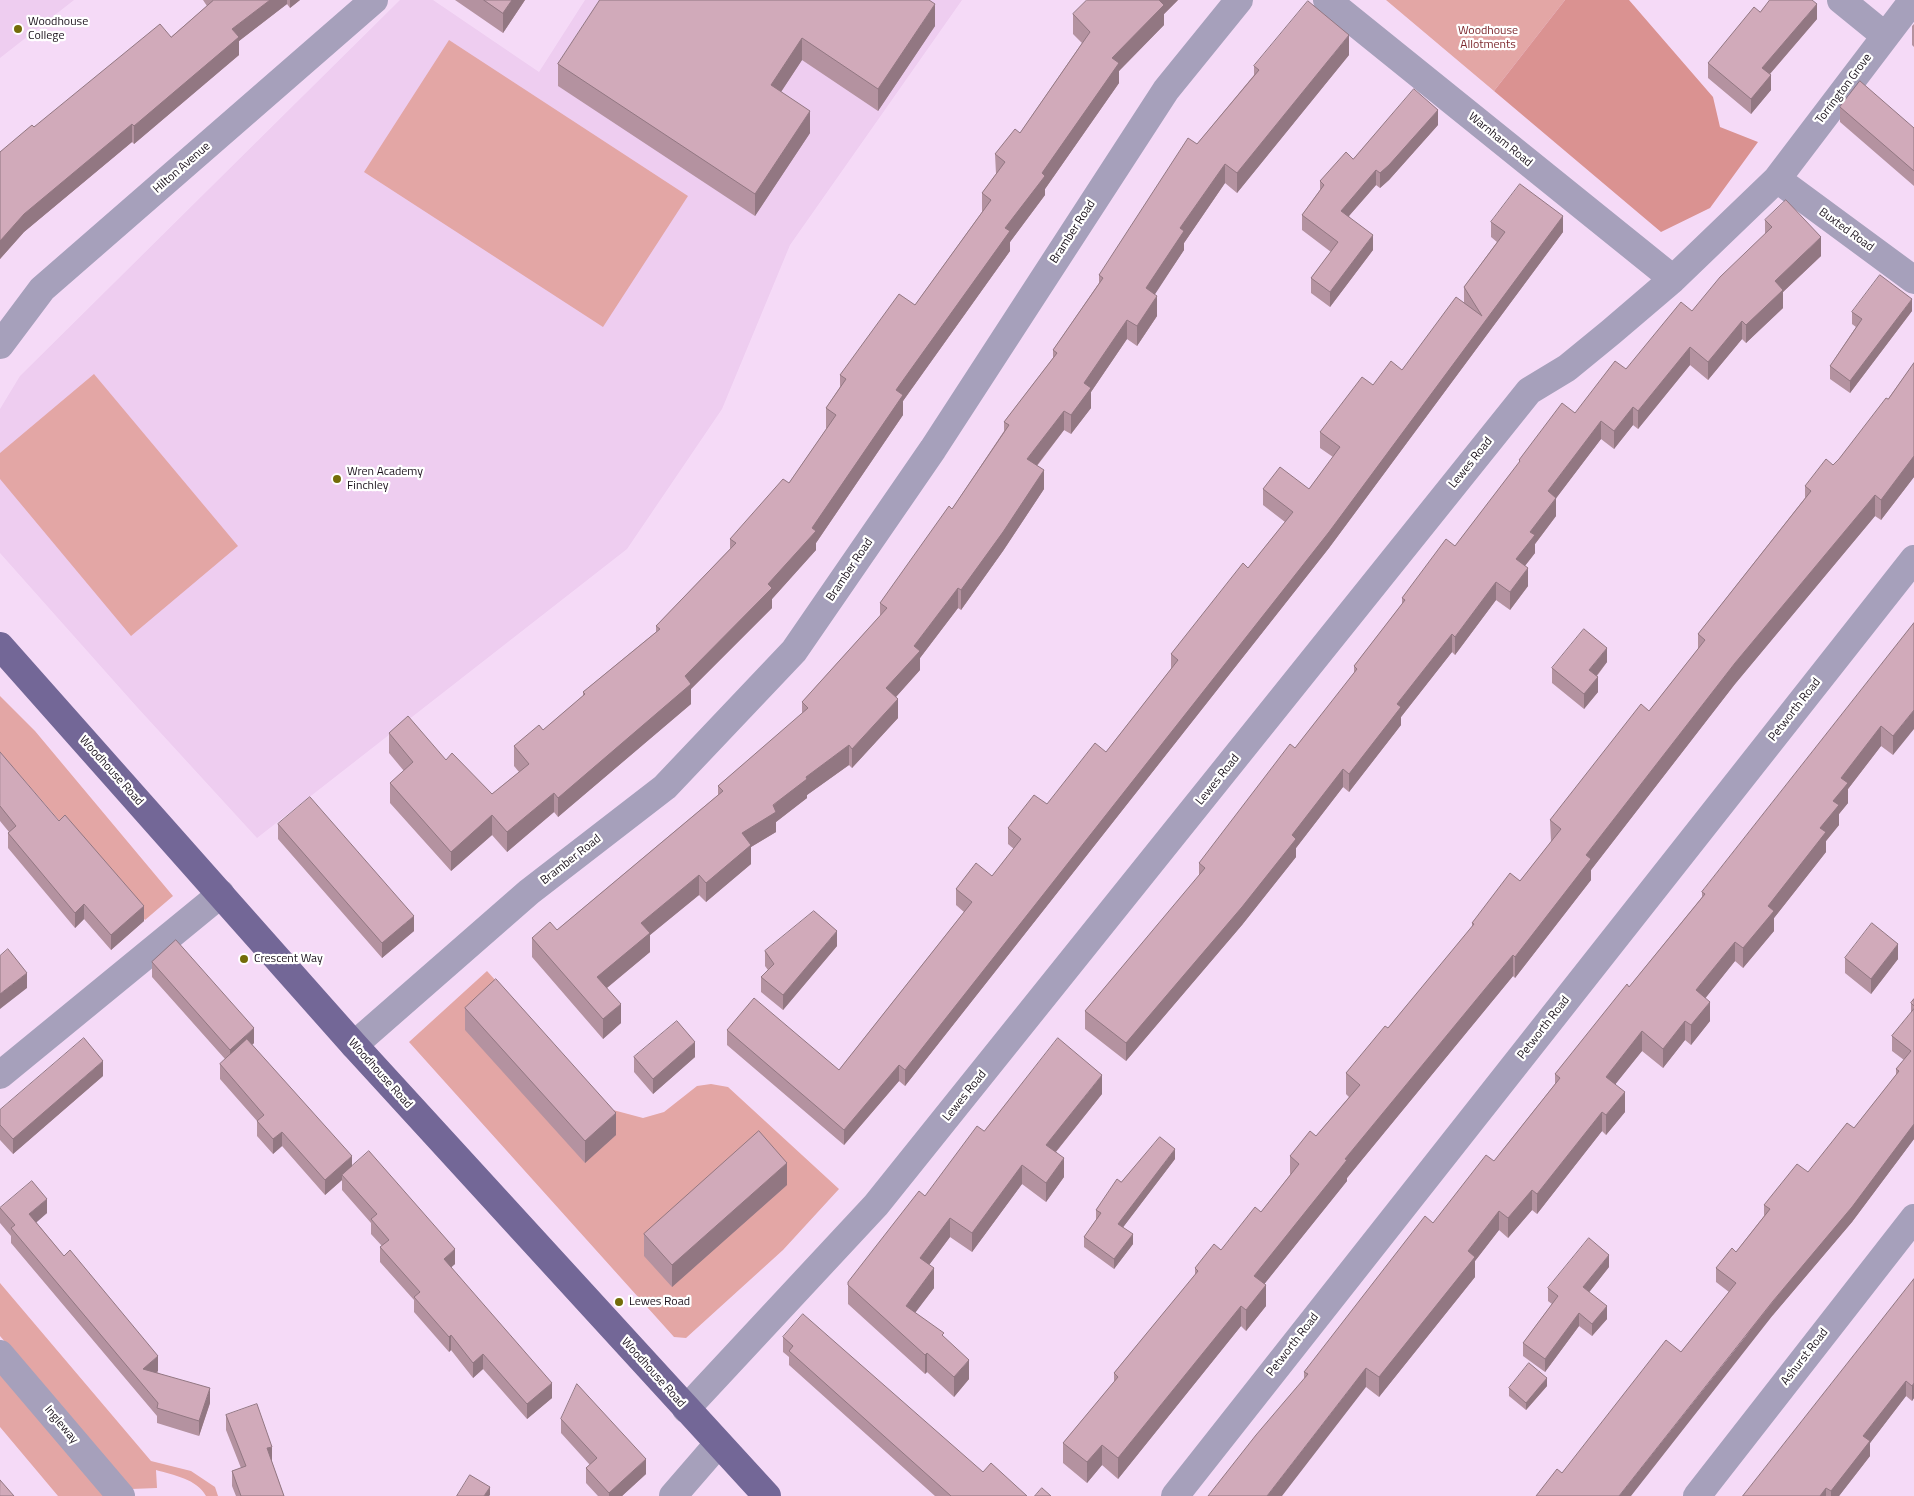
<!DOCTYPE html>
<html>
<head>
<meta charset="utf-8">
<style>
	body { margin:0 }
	canvas { display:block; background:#f5daf7 }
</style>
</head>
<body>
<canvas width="1914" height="1496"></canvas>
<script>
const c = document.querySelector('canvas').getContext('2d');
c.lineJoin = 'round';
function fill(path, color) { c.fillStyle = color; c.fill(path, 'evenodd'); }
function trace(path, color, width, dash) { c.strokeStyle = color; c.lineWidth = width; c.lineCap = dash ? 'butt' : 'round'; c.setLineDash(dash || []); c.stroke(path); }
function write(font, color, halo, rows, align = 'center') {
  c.font = font + ' "Titillium Web",sans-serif'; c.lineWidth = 4.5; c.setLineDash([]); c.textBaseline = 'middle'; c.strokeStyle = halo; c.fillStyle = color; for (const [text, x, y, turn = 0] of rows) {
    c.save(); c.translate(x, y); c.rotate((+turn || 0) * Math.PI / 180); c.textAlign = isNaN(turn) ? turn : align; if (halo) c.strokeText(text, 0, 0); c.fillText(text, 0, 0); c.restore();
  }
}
fill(new Path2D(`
	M0 0H74L0 58Z
	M400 0H433L539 72 585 0H962L790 245 722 409 627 549 257 838 137 707 0 553V409L20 376Z`), '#eecdf0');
fill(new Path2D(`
	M1386 0H1565L1494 91Z
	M449 40 688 196 603 327 364 172Z
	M94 374 238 546 131 636 0 479V453Z
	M0 696 35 731 173 896 145 920 0 752Z
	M487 971 613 1110 643 1118 664 1112 697 1086 711 1084 728 1087 839 1189 783 1250 686 1338 674 1337 409 1042Z
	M0 1283 151 1461 191 1471 215 1487 218 1496H206C197 1479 173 1475 156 1470L157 1488 131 1489 0 1336Z
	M0 1366 112 1496H58L0 1427Z`), '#e3a6a5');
fill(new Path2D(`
	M1565 0H1629L1713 97 1720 127 1758 142 1710 208 1661 232 1494 91Z`), '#da9291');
trace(new Path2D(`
	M1327 0 1673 279
	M1841 0 1884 35
	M1777 179 1914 280
	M0 345 42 289 374 0
	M354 1045 529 892 665 787 794 651 933 449 1166 90 1239 0
	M0 1075 221 894
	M0 1354 121 1496
	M686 1409 876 1205 1529 391 1567 368 1611 332 1673 279 1777 179 1913 0
	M673 1496 718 1444
	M1175 1496 1914 559
	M1697 1496 1914 1218`), '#a6a0bb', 28);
trace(new Path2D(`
	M0 646 354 1045 767 1496`), '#736797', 28);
fill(new Path2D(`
	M203 0H300L290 8 287 4 239 41V55L134 144 132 142 24 232 0 259V152L34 127 171 37 207 6Z
	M455 0H525L503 33Z
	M600 0 935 26 878 111 802 60 781 92 810 133 755 216 558 86V64Z
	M1087 0H1178L1164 14V25L1119 71V83L1045 189V195L1010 242V251L903 401V415L816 543V550L772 599V608L691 689V704L558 817 554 812 507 852 492 835 451 871 390 803V783L404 771 389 753V733L446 760 492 794 519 772 514 766V746L543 730 583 696V692L656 632V626L730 549V539L789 483 827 428H826V408L840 387V375L915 305 982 212V193L996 174 995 154 1020 133 1082 43 1073 34V14Z
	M1760 12 1817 19 1770 74 1771 90 1751 114 1708 78V63Z
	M1914 24V47L1912 45V26Z
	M1349 55 1237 193 1225 183 1184 243V250L1154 294 1157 316 1137 346 1127 339 1091 392V408L1071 434 1064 430 1037 466 1044 489 1003 551 961 610 958 608 920 658V670L896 697 898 718 852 768 849 765 807 795V798L776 822V832L751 847V864L706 902 699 895 650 935V952L607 988 621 1023 603 1039 532 957V938L557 930 718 795V786L802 714V702L880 616V603L952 509 1004 431V422L1053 358V350L1099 283V275L1197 144 1254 75V66Z
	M1840 107 1914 128V186L1840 122Z
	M1438 125 1389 180 1380 188 1376 185 1349 216 1373 250 1330 307 1311 293V278L1331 252 1302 230V215L1320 190V181L1353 159Z
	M1765 220 1821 256 1783 292V308L1746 343 1742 339 1708 380 1690 365 1638 429 1633 425 1614 449 1601 439 1556 498V516L1535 544V553L1525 566 1528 586 1510 610 1496 600 1455 655 1452 652 1401 717V725L1349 792 1343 787 1296 848V857L1242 925 1126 1061 1085 1029V1011L1199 876V863L1295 748 1354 674V666L1402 604V598L1455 546 1519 463V460L1575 413 1692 311 1765 234Z
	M1491 222 1563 232 1329 548 905 1086 899 1081 844 1145 727 1045V1030L839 1070 964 912 956 905V889L992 876 1014 849 1008 844V828L1047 804 1106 752 1171 669V654L1248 568 1285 522 1263 505V489H1309L1333 457 1320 448V432L1373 385 1402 370 1464 302V287L1497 242 1491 237Z
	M1912 311 1850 393 1830 379V366L1856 327 1852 324V312Z
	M1914 363V477L1881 520 1875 516 1735 684 1591 870V880L1515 978 1513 976 1347 1178V1181L1264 1284 1266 1306 1246 1331 1241 1326 1118 1479 1102 1465 1087 1483 1063 1463V1443L1114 1382V1373L1195 1275V1268L1221 1250 1261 1212 1290 1175V1156L1316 1136 1349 1097 1346 1094V1073L1388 1028 1472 927V923L1520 881 1551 842 1550 820 1649 711 1698 649V634L1805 498V486L1833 465 1839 459 1888 399Z
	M1914 623 1893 755 1881 746 1848 789V803L1839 814V825L1826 841V852L1774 918V931L1743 968 1735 961 1705 998 1710 1021 1691 1045 1685 1040 1663 1068 1642 1051 1615 1084 1625 1112 1606 1135 1602 1131 1537 1214 1532 1210 1508 1238 1499 1230 1475 1261V1277L1379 1397 1366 1387 1304 1379V1372L1433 1223 1494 1161 1555 1084V1074L1629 987 1702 897V892Z
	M1607 662 1597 676 1598 692 1584 709 1552 683V668Z
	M0 752 144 921 111 950 84 919 75 928 8 848V833L9 832 0 821Z
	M278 824 414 931 382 958 278 839Z
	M837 946 783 1010 761 992V977L768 970 765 966V951Z
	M1845 958 1898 959 1871 994 1845 973Z
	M152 962 254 1043 252 1045 352 1166 455 1264 451 1267 552 1398 527 1419 483 1369 473 1378 451 1350 449 1352 414 1312V1300L380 1262V1247L382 1246 371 1234V1223L342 1190V1180L325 1195 282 1146 273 1154 257 1136V1121L220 1079V1064L225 1059 152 977Z
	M1914 999V1139L1852 1222 1773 1315 1562 1473 1681 1352 1729 1292 1716 1282V1268L1736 1252 1764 1216V1205L1808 1172 1854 1128 1896 1075V1069L1904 1060 1892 1051V1036L1911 1013V1003Z
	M465 1008 616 1135 585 1163 465 1030Z
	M634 1057H695L653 1094 634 1072Z
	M103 1076 13 1154 0 1140V1110Z
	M1102 1094 1056 1152 1064 1177 1046 1202 1022 1184 972 1252 950 1237 929 1265 934 1288 915 1312 944 1337 969 1379 954 1397 927 1372 925 1374 848 1304V1285L925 1196 984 1131Z
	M1175 1159 1123 1227 1133 1244 1114 1269 1084 1247V1237L1096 1220V1210L1121 1182Z
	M787 1185 672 1287 644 1256V1234Z
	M0 1208 47 1213 36 1222 158 1371 157 1372 210 1403 199 1436 157 1423V1416L11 1243V1236L0 1223Z
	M1609 1267 1589 1292 1607 1319 1592 1336 1579 1326 1545 1372 1523 1356V1343L1552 1304 1548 1301V1288Z
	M1914 1279V1398L1912 1401 1906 1396 1870 1443V1456L1839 1496H1743Z
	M783 1337 983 1472 1027 1496H935L789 1365V1357L783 1352Z
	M1547 1386 1526 1410 1509 1396V1388Z
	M226 1415 272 1462 284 1496H236L232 1486V1471L241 1468 226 1430Z
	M561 1419 646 1474 622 1496H598L586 1483V1468L590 1465 561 1433Z`), '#b492a0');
fill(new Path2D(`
	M270 0H287V4L239 41V55L134 144V126L232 29Z
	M290 0H300L290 8Z
	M512 0H525L503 33V13Z
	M1159 0H1178L1164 14V25L1119 71V83L1045 189V195L1010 242V251L903 401V415L816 543V550L772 599V608L691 689V704L558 817V798L685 676 768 584 812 528 896 390 1042 173 1112 58Z
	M935 4V26L878 111V89Z
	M1817 4V19L1762 83V68Z
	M1349 35V55L1237 193V173Z
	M802 38V60L771 107V85Z
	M1771 75V90L1751 114V99Z
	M1438 110V125L1389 180 1380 188V173Z
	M810 111V133L755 216V194Z
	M132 124V142L24 232 0 259V241L24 214Z
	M1225 164V183L1184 243V250L1146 308V288L1180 228Z
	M1376 170V185L1341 225V211Z
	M1563 216V232L1329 548 905 1086V1070Z
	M1373 235V250L1330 307V292Z
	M1821 237V256L1783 292V308L1746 343V325L1775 281Z
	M1157 296V316L1137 346V326Z
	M1912 299V311L1850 393V381Z
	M1127 320V339L1091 392V408L1071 434V415L1084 383Z
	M1742 321V339L1708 380V362Z
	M1690 347V365L1638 429V411Z
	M1633 407V425L1614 449V431Z
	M1064 411V430L1027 478V459Z
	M1601 421V439L1548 509V491Z
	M1914 456V477L1881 520V500Z
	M1044 470V489L1003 551 961 610V590Z
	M1875 495V516L1735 684 1591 870V880L1515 978V957L1586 855 1735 663Z
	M1556 498V516L1535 544V553L1516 577V559L1530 532Z
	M1528 568V586L1510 610V592Z
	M1496 582V600L1455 655V637Z
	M958 588V608L920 658V670L886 708V688L914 646Z
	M1452 634V652L1401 717V725L1349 792V774L1397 704Z
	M1607 648V662L1589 685V670Z
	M1598 677V692L1584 709V694Z
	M898 699V718L852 768V749Z
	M1914 710V729L1893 755V736Z
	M1881 726V746L1848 789V803L1839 814V825L1826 841V852L1774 918V931L1743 968V948L1768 906 1820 828 1833 801 1841 778Z
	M849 745V765L807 795V798L776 822V832L751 847V864L706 902V883L742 833 806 777Z
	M1343 769V787L1296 848V857L1242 925 1126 1061V1043Z
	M554 793V812L507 852V832Z
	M492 815V835L451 871V852Z
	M699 875V895L650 935V952L597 996V977L641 923Z
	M84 904V919L75 928V913Z
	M144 906V921L111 950V935Z
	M414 916V931L382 958V943Z
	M837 931V946L783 1010V995Z
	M1735 942V961L1696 1010V990Z
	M1898 944V959L1871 994V979Z
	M1513 955V976L1347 1178V1181L1254 1297V1276L1345 1159Z
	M27 973V988L0 1009V994Z
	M1710 1002V1021L1691 1045V1025Z
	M621 1004V1023L603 1039V1019Z
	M1685 1021V1040L1663 1068V1049Z
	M254 1028V1043L230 1064V1050Z
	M1642 1031V1051L1606 1096V1077Z
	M695 1042V1057L653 1094V1079Z
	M103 1061V1076L13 1154V1139Z
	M899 1065V1081L844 1145V1130Z
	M1102 1075V1094L1046 1164V1145Z
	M1625 1092V1112L1606 1135V1115Z
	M1602 1112V1131L1537 1214V1194Z
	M616 1113V1135L585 1163V1141Z
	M1914 1124V1139L1852 1222 1773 1315 1631 1496H1619Z
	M282 1132V1146L273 1154V1139Z
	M1175 1149V1159L1118 1234V1224Z
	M352 1156V1171L342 1175V1180L325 1195V1180Z
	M1064 1158V1177L1046 1202V1183Z
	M787 1163V1185L672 1287V1265Z
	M1022 1165V1184L972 1252V1233Z
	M1532 1190V1210L1508 1238V1218Z
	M47 1199V1213L29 1229V1214Z
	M1499 1211V1230L1475 1261V1277L1379 1397V1377L1468 1251Z
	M950 1218V1237L920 1277V1258Z
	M1133 1234V1244L1114 1269V1259Z
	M455 1249V1264L444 1274V1259Z
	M1609 1255V1267L1583 1300V1287Z
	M934 1268V1288L906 1325V1306Z
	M1266 1285V1306L1246 1331V1310Z
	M1241 1306V1326L1118 1479V1458Z
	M1607 1306V1319L1592 1336V1324Z
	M1579 1313V1326L1545 1372V1359Z
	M451 1335V1350L449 1352V1337Z
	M927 1353V1372L925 1374V1355Z
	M483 1354V1369L473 1378V1363Z
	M158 1356V1371L143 1384V1369Z
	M969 1360V1379L954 1397V1377Z
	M1366 1368V1387L1282 1496H1267Z
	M1547 1378V1386L1526 1410V1403Z
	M1906 1381V1396L1870 1443V1456L1839 1496H1831V1491L1863 1436Z
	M552 1383V1398L527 1419V1404Z
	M1914 1383V1398L1912 1401V1386Z
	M210 1388V1403L199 1436V1421Z
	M1102 1445V1465L1087 1483V1462Z
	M272 1447V1462L267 1463V1448Z
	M646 1459V1474L622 1496H609V1493Z
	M490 1487V1495L489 1496H484Z
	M1826 1488V1496H1820Z`), '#927782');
const building = new Path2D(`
	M214 0H270L232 29 239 37 134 126 132 124 24 214 0 241V152L32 125 34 127 160 24 171 37Z
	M484 0H512L503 13Z
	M600 0H929L935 4 878 89 802 38 771 85 810 111 755 194 558 64Z
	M1087 0H1159L1164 5 1112 58 1119 63 1042 173 1045 176 1005 228 1010 231 896 390 903 395 812 528 816 531 768 584 772 588 685 676 691 684 558 798 554 793 507 832 492 815 451 852 390 783 413 762 389 733 408 716 446 760 452 753 492 794 529 764 514 746 539 725 543 730 585 694 583 692 660 629 656 626 736 543 730 539 783 479 789 483 836 415 826 408 846 379 840 375 899 294 915 305 991 200 982 193 1005 162 995 154 1015 129 1020 133 1090 32 1073 14Z
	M1770 0H1812L1817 4 1762 68 1771 75 1751 99 1708 63 1754 7 1760 12Z
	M1308 1 1349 35 1237 173 1225 164 1180 228 1184 231 1146 288 1157 296 1137 326 1127 320 1084 383 1091 388 1071 415 1064 411 1027 459 1044 470 1003 532 961 590 958 588 914 646 920 651 886 688 898 699 852 749 849 745 806 777 807 779 773 805 776 812 742 833 751 845 706 883 699 875 641 923 650 933 597 977 621 1004 603 1019 532 938 550 922 557 930 723 791 718 786 808 708 802 702 887 608 880 603 949 506 952 509 1009 425 1004 422 1057 353 1053 350 1103 278 1099 275 1188 138 1197 144 1259 70 1254 66Z
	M1860 81 1914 128V171L1840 107Z
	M1414 89 1438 110 1389 165 1380 173 1376 170 1341 211 1373 235 1330 292 1311 278 1338 242 1302 215 1324 185 1320 181 1346 152 1353 159Z
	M1520 184 1563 216 1329 532 905 1070 899 1065 844 1130 727 1030 754 998 839 1070 972 902 956 889 976 863 992 876 1021 839 1008 828 1034 795 1047 804 1095 743 1106 752 1178 660 1171 654 1243 563 1248 568 1293 512 1263 489 1280 467 1309 489 1340 447 1320 432 1362 377 1373 385 1391 361 1402 370 1456 297 1482 316 1464 287 1505 232 1491 222Z
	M1786 200 1821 237 1775 281 1783 290 1746 325 1742 321 1708 362 1690 347 1638 411 1633 407 1614 431 1601 421 1548 491 1556 498 1530 532 1535 535 1516 559 1528 568 1510 592 1496 582 1455 637 1452 634 1397 704 1401 707 1349 774 1343 769 1292 835 1296 839 1242 907 1126 1043 1085 1011 1205 868 1199 863 1290 744 1295 748 1357 669 1354 666 1405 600 1402 598 1446 539 1455 546 1520 461 1519 460 1562 403 1575 413 1615 361 1626 369 1681 302 1692 311 1720 277 1772 227 1765 220Z
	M1880 275 1912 299 1850 381 1830 366 1862 319 1852 312Z
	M1914 363V456L1881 500 1875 495 1735 663 1586 855 1591 859 1515 957 1513 955 1345 1159 1347 1160 1254 1276 1266 1285 1246 1310 1241 1306 1118 1458 1102 1445 1087 1462 1063 1443 1118 1377 1114 1373 1198 1271 1195 1268 1214 1244 1221 1250 1255 1207 1261 1212 1299 1164 1290 1156 1310 1131 1316 1136 1360 1085 1346 1073 1385 1026 1388 1028 1474 924 1472 923 1510 873 1520 881 1561 829 1550 820 1641 704 1649 711 1705 640 1698 634 1811 491 1805 486 1826 459 1833 465 1839 459 1886 398 1888 399Z
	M1914 623V710L1893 736 1881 726 1841 778 1848 783 1833 801 1839 805 1820 828 1826 832 1768 906 1774 911 1743 948 1735 942 1696 990 1710 1002 1691 1025 1685 1021 1663 1049 1642 1031 1606 1077 1625 1092 1606 1115 1602 1112 1537 1194 1532 1190 1508 1218 1499 1211 1468 1251 1475 1257 1379 1377 1366 1368 1267 1496H1208L1256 1435 1308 1374 1304 1372 1425 1216 1433 1223 1486 1155 1494 1161 1560 1078 1555 1074 1627 984 1629 987 1705 894 1702 892Z
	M1584 629 1607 648 1589 670 1598 677 1584 694 1552 668Z
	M0 752 59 821 65 815 144 906 111 935 84 904 75 913 8 833 16 826 0 806Z
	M310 797 414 916 382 943 278 824Z
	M814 911 837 931 783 995 761 977 774 964 765 951Z
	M1872 923 1898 944 1871 979 1845 958Z
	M176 940 254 1028 230 1050 152 962Z
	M8 949 27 973 0 994V956Z
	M496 979 616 1113 585 1141 465 1008Z
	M1914 999V1006L1911 1003Z
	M1914 1009V1124L1852 1207 1773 1301 1619 1496H1536L1557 1469 1562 1473 1666 1340 1681 1352 1736 1283 1716 1268 1732 1248 1736 1252 1770 1209 1764 1205 1797 1164 1808 1172 1847 1123 1854 1128 1899 1071 1896 1069 1911 1051 1892 1036Z
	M677 1021 695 1042 653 1079 634 1057Z
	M84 1038 103 1061 13 1139 0 1125V1110Z
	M1058 1038 1102 1075 1046 1145 1064 1158 1046 1183 1022 1165 972 1233 950 1218 920 1258 934 1268 906 1306 944 1333 942 1335 969 1360 954 1377 927 1353 925 1355 848 1285V1282L919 1191 925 1196 977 1126 984 1131Z
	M247 1039 352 1156 325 1180 282 1132 273 1139 257 1121 264 1115 220 1064Z
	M759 1131 787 1163 672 1265 644 1234Z
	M1160 1137 1175 1149 1118 1224 1133 1234 1114 1259 1084 1237 1101 1213 1096 1210 1117 1179 1121 1182Z
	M369 1151 455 1249 444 1259 552 1383 527 1404 483 1354 473 1363 451 1335 449 1337 414 1297 420 1292 380 1247 389 1240 371 1219 377 1214 342 1175Z
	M32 1181 47 1199 29 1214 64 1256 70 1250 158 1356 143 1369 210 1388 199 1421 157 1408 158 1403 11 1228 15 1225 0 1208Z
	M1589 1238 1609 1255 1583 1287 1607 1306 1592 1324 1579 1313 1545 1359 1523 1343 1558 1296 1548 1288Z
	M1914 1279V1383L1912 1386 1906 1381 1863 1436 1870 1441 1831 1491 1826 1488 1820 1496H1743Z
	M803 1314 983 1472 991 1463 1027 1496H951L789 1351 793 1346 783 1337Z
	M1529 1363 1547 1378 1526 1403 1509 1388Z
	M577 1384 646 1459 609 1493 586 1468 597 1458 561 1419Z
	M257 1404 272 1447 267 1448 284 1496H241L232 1471 246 1466 226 1415Z
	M470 1475 490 1487 484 1496H457Z
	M0 1480 14 1496H0Z
	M1042 1488 1051 1496H1035Z`);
fill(building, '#d1aaba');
trace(building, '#927782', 1);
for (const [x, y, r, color] of [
	[18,29,5,"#736c09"],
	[337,479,5,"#736c09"],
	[244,959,5,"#736c09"],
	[619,1302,5,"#736c09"]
]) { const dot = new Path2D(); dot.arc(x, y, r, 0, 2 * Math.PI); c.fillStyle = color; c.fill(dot); trace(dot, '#fff', 2); }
write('12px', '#1c131d', '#fff', [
	["Woodhouse",28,22],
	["College",28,36],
	["Wren Academy",347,472],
	["Finchley",347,486],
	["Crescent Way",254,959],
	["Lewes Road",629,1302]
], 'left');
write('12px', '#7d292e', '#fff', [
	["Woodhouse",1488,31],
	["Allotments",1488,45]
]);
write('12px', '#1c131d', '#fff', [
	["Torrington Grove",1844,89,-53],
	["Warnham Road",1500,140,39],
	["Hilton Avenue",182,168,-41],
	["Buxted Road",1846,230,36],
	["Bramber Road",1073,232,-57],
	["Lewes Road",1471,463,-51],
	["Bramber Road",850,570,-56],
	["Petworth Road",1795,710,-52],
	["Woodhouse Road",111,771,48],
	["Lewes Road",1218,780,-51],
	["Bramber Road",571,860,-38],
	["Petworth Road",1544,1028,-52],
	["Woodhouse Road",380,1074,48],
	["Lewes Road",965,1096,-51],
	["Petworth Road",1293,1345,-52],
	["Ashurst Road",1805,1357,-52],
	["Woodhouse Road",653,1373,48],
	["Ingleway",61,1425,50]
]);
</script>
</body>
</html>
